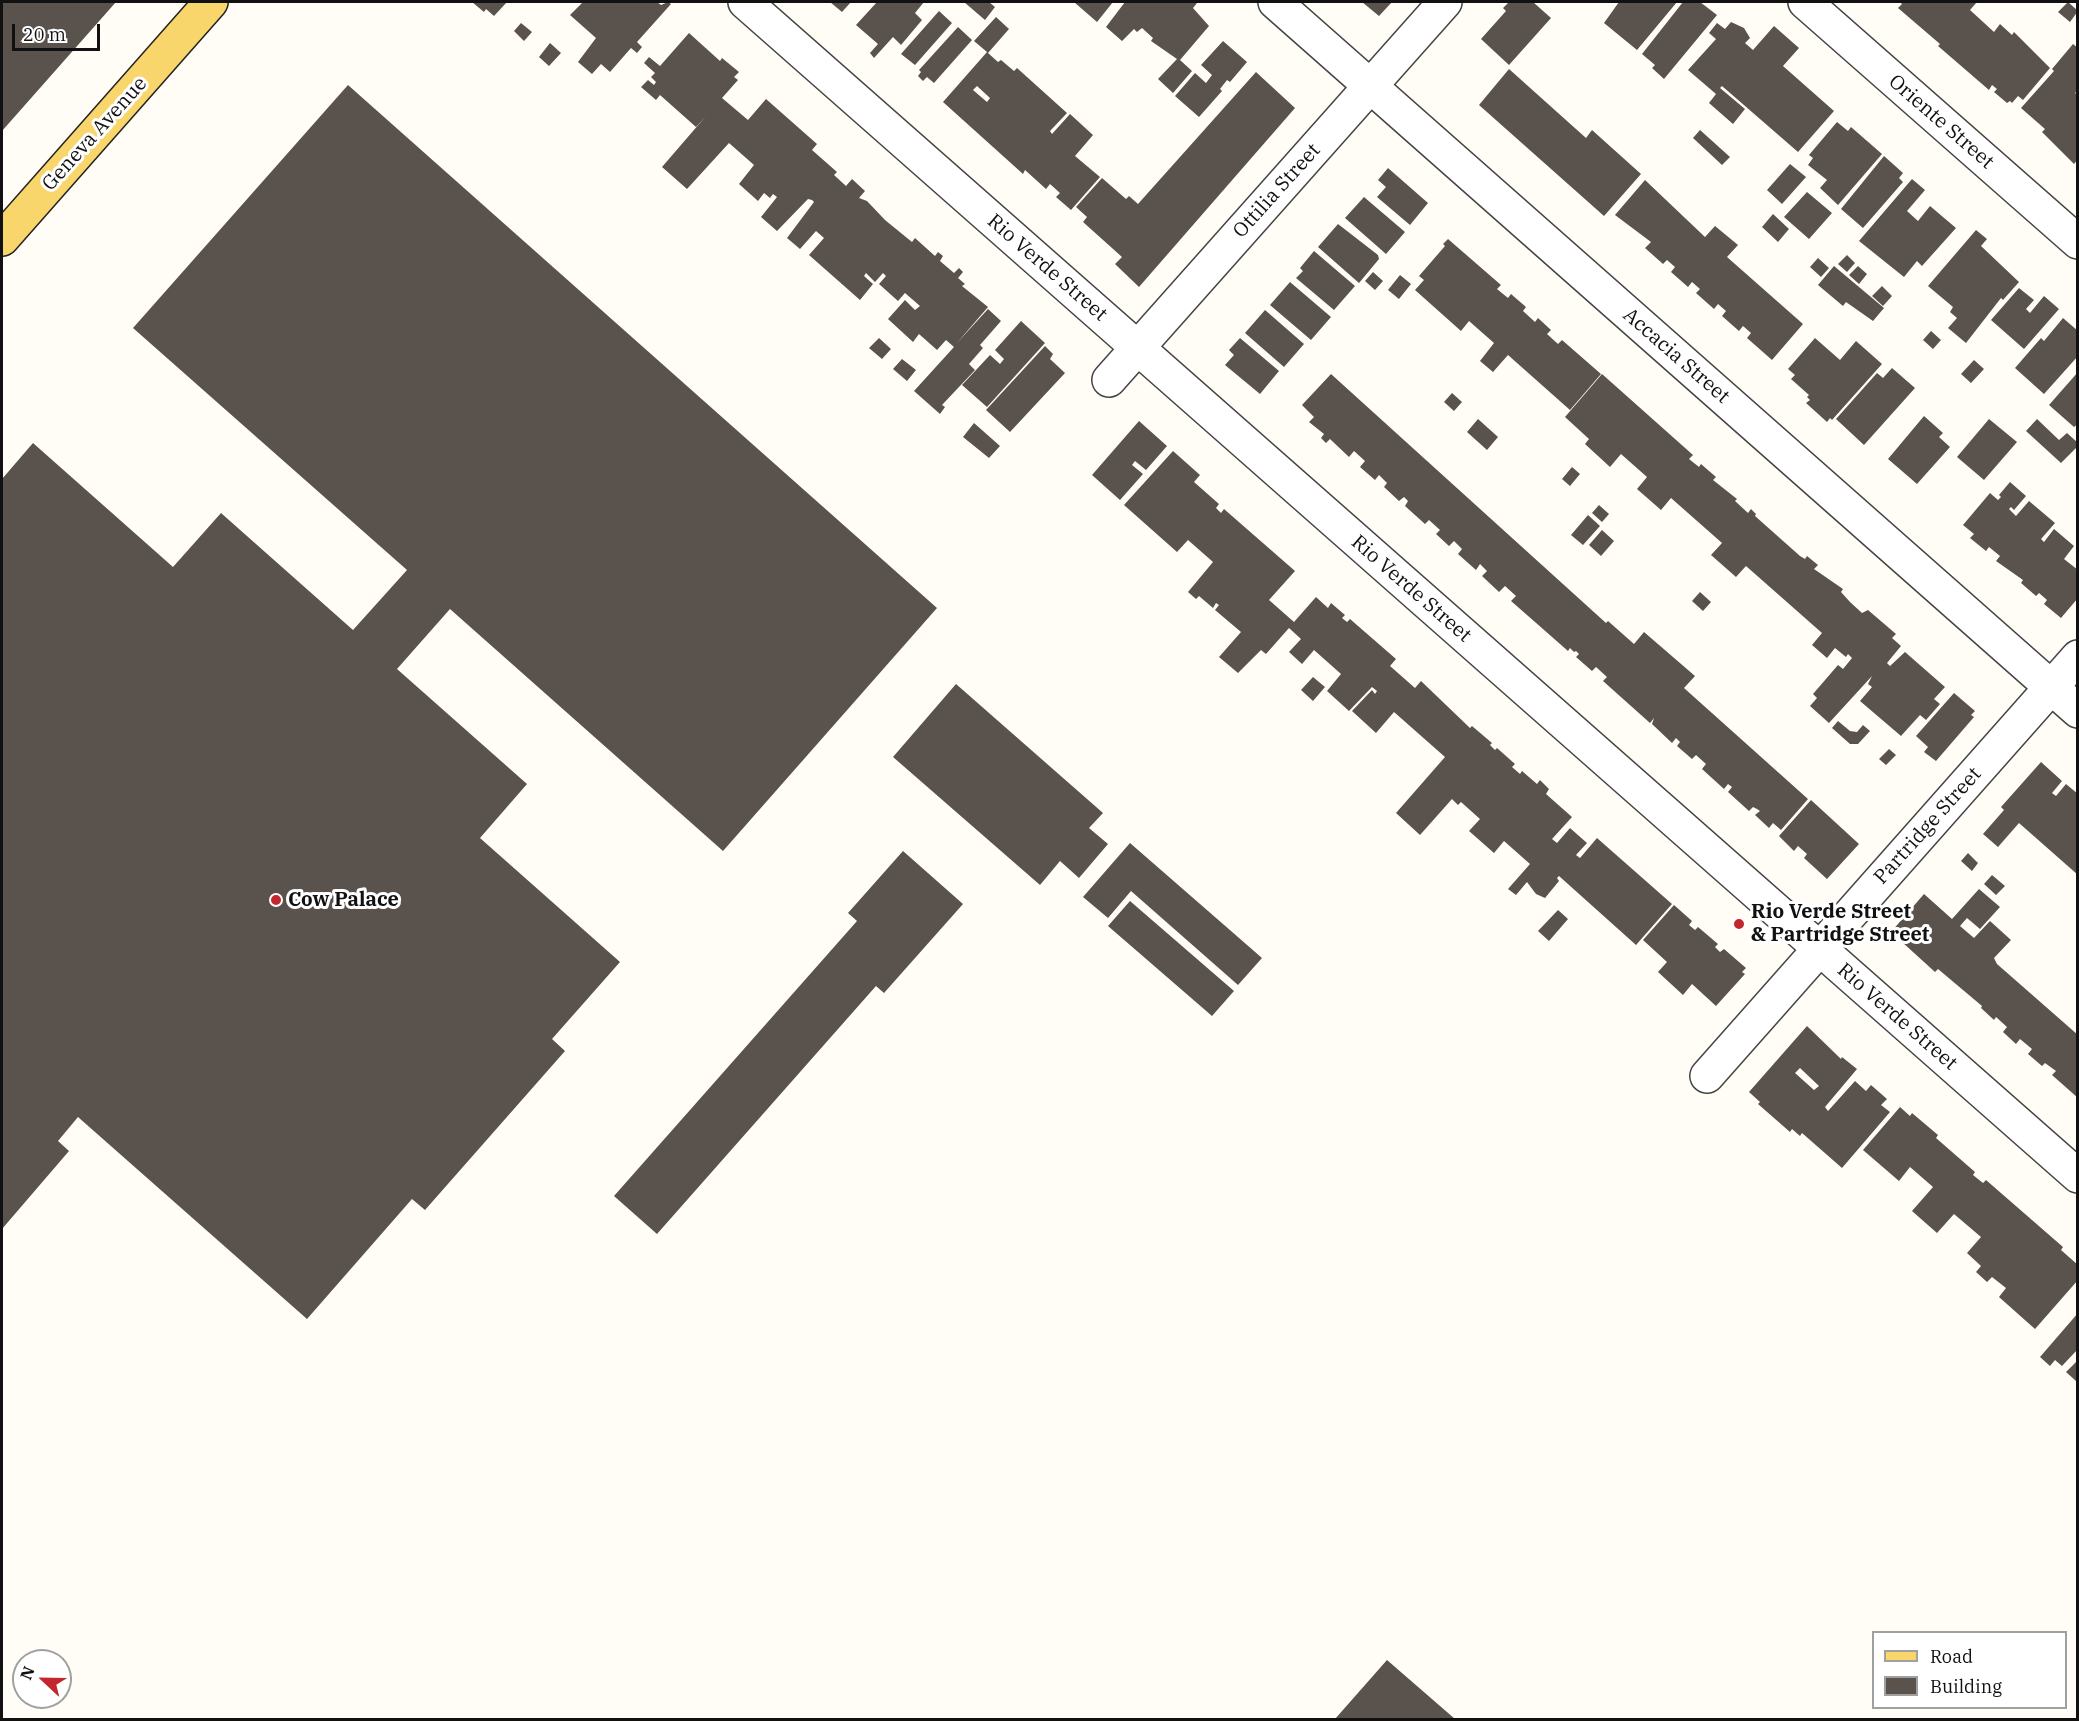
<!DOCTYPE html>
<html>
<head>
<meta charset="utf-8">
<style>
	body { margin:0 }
	#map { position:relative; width:2079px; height:1721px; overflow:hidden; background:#fffdf5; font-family:"IBM Plex Serif",serif }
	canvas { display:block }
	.frame { position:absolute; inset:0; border:3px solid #111; pointer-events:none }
	.legend { position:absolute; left:1872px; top:1631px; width:195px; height:78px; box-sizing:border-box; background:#fff; border:2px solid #a0a0a0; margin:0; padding:8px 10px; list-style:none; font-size:18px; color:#111 }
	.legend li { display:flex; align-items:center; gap:12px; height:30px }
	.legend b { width:30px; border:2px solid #a0a0a0 }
	.north { position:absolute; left:12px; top:1649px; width:60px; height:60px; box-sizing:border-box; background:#fff; border:2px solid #a0a0a0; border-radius:50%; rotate:292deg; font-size:16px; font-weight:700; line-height:24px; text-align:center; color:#111 }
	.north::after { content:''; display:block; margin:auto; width:21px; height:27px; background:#c4262e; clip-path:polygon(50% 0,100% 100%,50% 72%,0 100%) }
	.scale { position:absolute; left:12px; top:24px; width:88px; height:27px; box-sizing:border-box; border:3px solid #111; border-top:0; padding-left:8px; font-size:18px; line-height:21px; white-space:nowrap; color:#111; -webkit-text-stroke:4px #fff; paint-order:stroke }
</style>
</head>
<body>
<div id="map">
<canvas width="2079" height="1721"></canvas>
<div class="frame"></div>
<ul class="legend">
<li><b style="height:8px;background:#f9d66b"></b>Road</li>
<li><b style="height:16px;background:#5a524d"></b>Building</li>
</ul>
<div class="north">N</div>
<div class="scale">20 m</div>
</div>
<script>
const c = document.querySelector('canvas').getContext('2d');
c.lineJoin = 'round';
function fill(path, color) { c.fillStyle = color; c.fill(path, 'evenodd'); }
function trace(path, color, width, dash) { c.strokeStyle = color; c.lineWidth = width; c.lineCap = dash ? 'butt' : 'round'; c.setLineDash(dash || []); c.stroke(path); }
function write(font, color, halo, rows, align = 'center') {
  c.font = font + ' "IBM Plex Serif",serif'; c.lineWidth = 6; c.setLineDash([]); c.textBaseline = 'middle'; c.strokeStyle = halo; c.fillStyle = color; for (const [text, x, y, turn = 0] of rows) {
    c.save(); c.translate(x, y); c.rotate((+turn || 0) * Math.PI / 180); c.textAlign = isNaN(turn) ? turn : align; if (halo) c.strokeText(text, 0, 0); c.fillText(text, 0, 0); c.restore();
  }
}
fill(new Path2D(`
	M2 2H116L2 131Z
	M472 2H507L494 16 486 9 484 12Z
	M583 2H657L661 5 668 2 671 4 637 42 642 47 637 53 631 48 610 72 601 64 592 74 578 62 596 38 570 15Z
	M830 2H851L842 12Z
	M877 2H924L915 13 922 20 901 45 893 37 874 58 870 53 878 44 856 25Z
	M964 2H989L995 7 985 20Z
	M1074 2H1113L1097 22Z
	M1125 2 1197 3 1193 8 1209 26 1180 60 1192 71 1173 93 1158 79 1177 59 1151 41 1153 38 1142 28 1137 32 1134 29 1122 41 1106 27Z
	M1362 2H1392L1379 16Z
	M1509 2H1533L1551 18 1509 65 1481 39 1506 11 1503 8Z
	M1619 2H1677L1637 50 1604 23Z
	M1683 2H1700L1717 15 1664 79 1652 68 1655 65 1642 54Z
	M1900 2H1977L1970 10 1994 32 2000 24 2012 35 2014 32 2050 68 2023 100 2018 96 2012 103 2010 101 2007 103 1994 92 1997 89 1992 85 1989 90 1938 46 1940 44 1898 8 1902 4Z
	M2068 2 2078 11 2070 22 2058 12Z
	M939 11 952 23 915 65 901 54Z
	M996 17 1009 29 988 53 998 62 1001 60 1014 71 1017 68 1067 113 1050 131 1052 134 1070 114 1093 135 1075 156 1100 177 1071 210 1056 197 1060 193 1050 184 1046 189 1025 170 1023 174 943 102 987 52 974 41ZM977 86 990 98 987 102 973 90Z
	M1731 22 1744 28 1750 38 1745 43 1753 50 1774 26 1799 48 1783 66 1834 111 1798 152 1722 86 1720 88 1745 109 1733 124 1709 103 1716 94 1688 70 1716 39 1709 33 1717 23 1725 29Z
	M521 23 532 32 524 41 514 31Z
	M958 27 972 40 934 83 927 77 923 81 918 76 921 72 919 70Z
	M689 33 720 61 722 58 739 72 734 77 738 80 722 98 748 120 766 99 817 144 812 150 837 172 834 175 846 186 852 179 865 191 859 198 867 201 885 220 912 242 915 238 935 256 938 252 943 256 940 261 954 273 959 268 963 272 958 278 965 284 962 286 988 307 956 344 988 309 1001 321 980 345 983 348 969 364 975 370 942 405 945 407 940 414 914 391 954 347 946 340 937 350 919 334 913 342 888 319 905 300 915 310 920 306 905 293 898 301 879 284 886 276 883 273 875 282 866 273 864 276 873 284 860 300 809 255 824 238 816 231 800 249 787 238 814 202 812 200 808 199 777 231 761 217 777 197 773 194 770 198 764 193 758 201 739 184 754 165 729 143 687 189 662 167 706 116 696 127 660 95 656 100 641 87 648 80 654 85 656 82 651 77 655 73 644 63 649 57 660 66Z
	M1223 41 1247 62 1230 82 1227 80 1220 89 1222 91 1199 117 1175 96 1195 73 1206 83 1212 75 1201 65Z
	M550 43 561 53 549 66 539 57Z
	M2073 44 2078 48V90L2075 93 2078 95V159L2074 164 2042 132 2045 129 2021 108 2054 71 2052 69Z
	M1509 69 1586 138 1592 130 1641 174 1604 216 1479 105Z
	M1256 72 1295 108 1139 287 1115 264 1122 257 1083 222 1087 217 1076 207 1102 178 1126 199 1129 196 1138 204Z
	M348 85 937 608 723 851 450 609 397 669 527 784 480 838 620 962 552 1039 565 1051 425 1210 412 1199 307 1319 78 1117 58 1141 69 1151 2 1229V479L33 443 173 567 221 513 353 630 407 570 133 328Z
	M1837 122 1848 131 1851 127 1882 154 1838 205 1820 188 1827 180 1808 165 1813 158 1809 155Z
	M1700 130 1730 157 1722 165 1693 138Z
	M1884 156 1903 173 1899 178 1903 182 1863 228 1841 209Z
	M1790 164 1806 177 1782 204 1767 190Z
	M1388 168 1428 203 1410 225 1377 197 1386 187 1378 180Z
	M1912 179 1925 190 1907 211 1918 221 1930 206 1956 228 1922 266 1917 261 1904 277 1859 241Z
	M1645 180 1705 237 1715 226 1738 245 1727 257 1803 324 1772 360 1747 338 1751 333 1743 326 1739 331 1722 316 1726 311 1718 304 1714 309 1696 293 1700 289 1692 282 1688 287 1671 272 1675 267 1667 260 1663 264 1645 248 1651 242 1615 215Z
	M1807 192 1832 213 1809 239 1784 217Z
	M1364 197 1405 232 1386 254 1345 218Z
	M1773 214 1789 229 1778 242 1762 227Z
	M1338 224 1378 255 1379 259 1359 283 1318 247Z
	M1976 230 1987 239 1981 246 2019 282 2003 300 2001 298 1966 343 1948 328 1957 318 1950 312 1953 307 1928 286Z
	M1448 239 1501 285 1497 289 1508 298 1511 294 1526 307 1523 311 1535 322 1538 318 1551 330 1547 334 1558 344 1562 340 1601 374 1570 410 1508 355 1493 372 1480 361 1494 343 1469 321 1461 331 1415 290 1424 280 1419 276 1445 246 1443 244Z
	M1314 251 1355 286 1334 310 1296 278 1303 271 1300 268Z
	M1847 255 1855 263 1847 272 1838 264Z
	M1818 258 1829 268 1821 277 1810 267Z
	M1834 266 1884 308 1873 321 1846 302 1843 306 1818 285Z
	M1858 266 1867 274 1859 284 1849 275Z
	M1373 272 1383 281 1375 290 1365 281Z
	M1400 275 1411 284 1399 299 1388 290Z
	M1290 282 1331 317 1311 340 1270 305Z
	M1882 286 1892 296 1883 306 1872 296Z
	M2019 288 2034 300 2026 309 2030 313 2044 296 2059 309 2024 349 1991 320Z
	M1265 310 1304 344 1284 367 1245 333Z
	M2063 318 2078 331V356L2044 394 2015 368 2041 338 2044 341Z
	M1021 321 1045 343 987 407 962 385 990 355 1000 364 1004 359 995 350Z
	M1931 331 1941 340 1933 349 1923 340Z
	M879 338 891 349 882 359 869 348Z
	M1240 338 1279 371 1260 394 1225 365 1234 355 1229 350Z
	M1815 338 1840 360 1856 341 1882 364 1832 420 1830 418 1827 422 1806 403 1810 400 1807 397 1809 395 1791 379 1795 375 1788 369Z
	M1045 346 1053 354 1050 359 1065 373 1010 432 986 410Z
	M902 359 916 370 907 381 893 369Z
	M1974 360 1984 369 1971 383 1961 374Z
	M1892 368 1915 388 1864 445 1836 419 1877 373 1883 378Z
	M2078 372V424L2074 427 2049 405Z
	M1331 374 1606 623 1608 621 1634 644 1644 632 1695 676 1684 688 1808 799 1781 830 1773 823 1769 828 1755 815 1760 811 1757 809 1753 807 1749 811 1728 792 1732 787 1728 784 1724 789 1702 769 1706 764 1696 755 1692 759 1677 746 1680 742 1676 738 1672 743 1652 724 1654 718 1650 723 1603 681 1607 677 1596 667 1592 671 1576 657 1579 654 1576 651 1574 652 1570 648 1568 651 1535 622 1511 601 1516 596 1505 586 1499 592 1482 576 1487 571 1480 564 1476 570 1458 554 1462 549 1454 541 1449 546 1436 534 1440 530 1429 520 1425 524 1405 506 1408 501 1404 497 1399 501 1384 487 1387 483 1379 475 1375 480 1360 467 1365 461 1354 451 1349 457 1330 439 1326 443 1321 438 1324 434 1309 422 1314 417 1302 405Z
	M1602 374 1693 455 1689 459 1699 467 1701 464 1716 477 1713 480 1737 499 1735 501 1748 513 1751 509 1756 514 1755 516 1800 556 1805 559 1807 556 1818 565 1814 569 1843 589 1841 592 1850 602 1862 613 1868 610 1896 634 1892 638 1901 646 1887 663 1890 666 1905 652 1945 687 1934 699 1940 704 1926 720 1920 715 1901 736 1860 701 1872 687 1868 684 1872 676 1829 723 1810 706 1817 698 1813 694 1838 665 1843 669 1852 658 1848 654 1846 657 1835 648 1827 658 1812 645 1822 633 1746 566 1736 577 1711 555 1722 543 1671 498 1661 510 1637 489 1647 477 1621 454 1610 467 1585 444 1589 439 1565 417Z
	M1452 393 1462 402 1454 411 1444 402Z
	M1924 416 1943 433 1939 437 1950 447 1917 484 1888 459Z
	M1478 419 1498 437 1487 450 1467 432Z
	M1989 419 2017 442 1984 480 1957 457Z
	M2037 419 2059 440 2067 433 2078 443V446L2061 463 2026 431Z
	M1139 421 1167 446 1146 470 1135 461 1132 465 1143 474 1120 500 1092 475Z
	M974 423 1000 446 989 458 963 437Z
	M1173 451 1200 475 1194 482 1219 504 1216 508 1221 513 1224 509 1295 571 1269 600 1294 622 1316 597 1328 608 1331 603 1345 615 1342 618 1347 622 1350 619 1396 659 1390 666 1415 688 1421 681 1470 728 1472 726 1492 743 1490 745 1495 750 1497 748 1515 764 1512 767 1520 774 1522 771 1537 784 1540 780 1549 789 1546 794 1572 817 1552 839 1557 843 1570 828 1587 843 1576 855 1580 858 1597 838 1672 904 1636 945 1559 876 1557 878 1559 881 1545 898 1536 894 1527 882 1516 895 1508 889 1530 864 1504 841 1494 853 1469 831 1480 819 1461 802 1458 805 1452 799 1420 835 1396 813 1445 757 1394 712 1376 733 1352 711 1372 690 1375 694 1377 691 1372 687 1349 711 1327 691 1341 674 1314 650 1302 664 1289 652 1301 639 1289 628 1266 654 1261 650 1238 673 1219 657 1241 632 1215 610 1219 605 1216 603 1213 608 1199 596 1196 599 1188 592 1213 562 1188 540 1177 552 1124 505Z
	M1572 467 1580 474 1570 486 1562 479Z
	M2010 482 2026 496 2014 510 2011 507 2009 509 2016 516 2029 501 2055 523 2041 539 2044 542 2054 529 2074 546 2064 559 2078 570V598L2061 618 2044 604 2047 600 2039 593 2036 596 2021 583 2023 580 1996 561 2000 556 1989 547 1986 551 1970 538 1974 534 1963 525 1990 493 1998 500 2001 497 1999 495Z
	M1599 505 1609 514 1602 522 1592 513Z
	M1588 515 1600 526 1583 545 1571 535Z
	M1602 530 1614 541 1601 556 1589 545Z
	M1700 592 1711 602 1703 611 1692 601Z
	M1313 677 1325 687 1313 701 1301 690Z
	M956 684 1103 813 1089 828 1108 844 1079 878 1060 861 1040 885 893 757Z
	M1954 693 1975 711 1971 715 1974 717 1936 761 1924 752 1928 747 1916 736Z
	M1838 721 1850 731 1857 732 1863 725 1870 731 1858 744H1850L1832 728Z
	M1889 749 1896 755 1886 765 1879 759Z
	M2041 762 2062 781 2052 793 2056 796 2066 784 2078 794V875L2019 823 1998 847 1983 834 2004 810 2001 807Z
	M1811 800 1859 844 1827 879 1804 858 1807 854 1798 846 1794 851 1779 836Z
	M1130 843 1262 958 1238 985 1131 891 1108 918 1083 897Z
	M903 851 963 904 884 993 876 986 657 1234 614 1196 857 921 848 913Z
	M1968 853 1978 863 1972 871 1961 861Z
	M1992 875 2005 886 1996 895 1984 884Z
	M1979 889 2000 907 1980 929 1967 918 1960 926 1974 938 1990 921 2011 940 1994 958 1997 964 2078 1035V1098L2052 1075 2056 1071 2045 1063 2042 1066 2028 1054 2032 1049 2020 1039 2016 1044 2003 1032 2007 1027 1996 1017 1994 1020 1981 1008 1982 1006 1938 969 1935 972 1891 932 1924 894 1952 919Z
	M1130 901 1234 991 1212 1016 1108 926Z
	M1674 905 1692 921 1689 925 1695 930 1698 927 1718 944 1715 947 1720 952 1724 949 1746 968 1742 972 1745 974 1716 1006 1692 984 1683 995 1658 972 1667 962 1643 940Z
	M1558 910 1568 919 1549 941 1538 931Z
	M1807 1026 1841 1059 1842 1057 1857 1069 1825 1107 1828 1111 1855 1081 1866 1091 1871 1085 1887 1099 1881 1105 1890 1112 1842 1168 1802 1133 1800 1136 1792 1129 1790 1132 1758 1104 1760 1102 1749 1092ZM1800 1068 1819 1086 1814 1090 1795 1073Z
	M1900 1107 1910 1116 1912 1113 1938 1135 1936 1138 1975 1172 1973 1175 1983 1183 1986 1180 2063 1247 2061 1250 2078 1265V1280L2035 1329 1999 1297 2006 1288 1992 1277 1987 1282 1976 1272 1981 1266 1967 1253 1981 1237 1954 1214 1937 1233 1912 1211 1933 1187 1910 1167 1899 1181 1863 1150Z
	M2078 1313V1349L2062 1366 2055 1360 2050 1366 2040 1357Z
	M2078 1360V1379L2076 1381 2066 1372Z
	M1387 1660 1455 1719H1335Z`), '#5a524d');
const minor = new Path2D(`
	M745 2 2078 1176
	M1275 2 2078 711
	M1805 2 2078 242
	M1109 380 1445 2
	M1707 1076 2078 657`);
const major = new Path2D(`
	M2 239 211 2`);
trace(minor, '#444', 36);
trace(major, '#222', 36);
trace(minor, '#fff', 33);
trace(major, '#f9d66b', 33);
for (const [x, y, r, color] of [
	[276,900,6,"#c4262e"],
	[1739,924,6,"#c4262e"]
]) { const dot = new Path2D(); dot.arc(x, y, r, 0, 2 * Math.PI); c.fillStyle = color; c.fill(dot); trace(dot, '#fff', 2); }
write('20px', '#111', '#fff', [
	["Oriente Street",1941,122,41],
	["Geneva Avenue",95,134,-48],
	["Ottilia Street",1277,191,-48],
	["Rio Verde Street",1047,268,41],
	["Accacia Street",1676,356,41],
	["Rio Verde Street",1411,589,41],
	["Partridge Street",1928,826,-48],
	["Rio Verde Street",1897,1017,41]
]);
write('bold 20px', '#111', '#fff', [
	["Cow Palace",288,900],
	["Rio Verde Street",1751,912],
	["& Partridge Street",1751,935]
], 'left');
</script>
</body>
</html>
